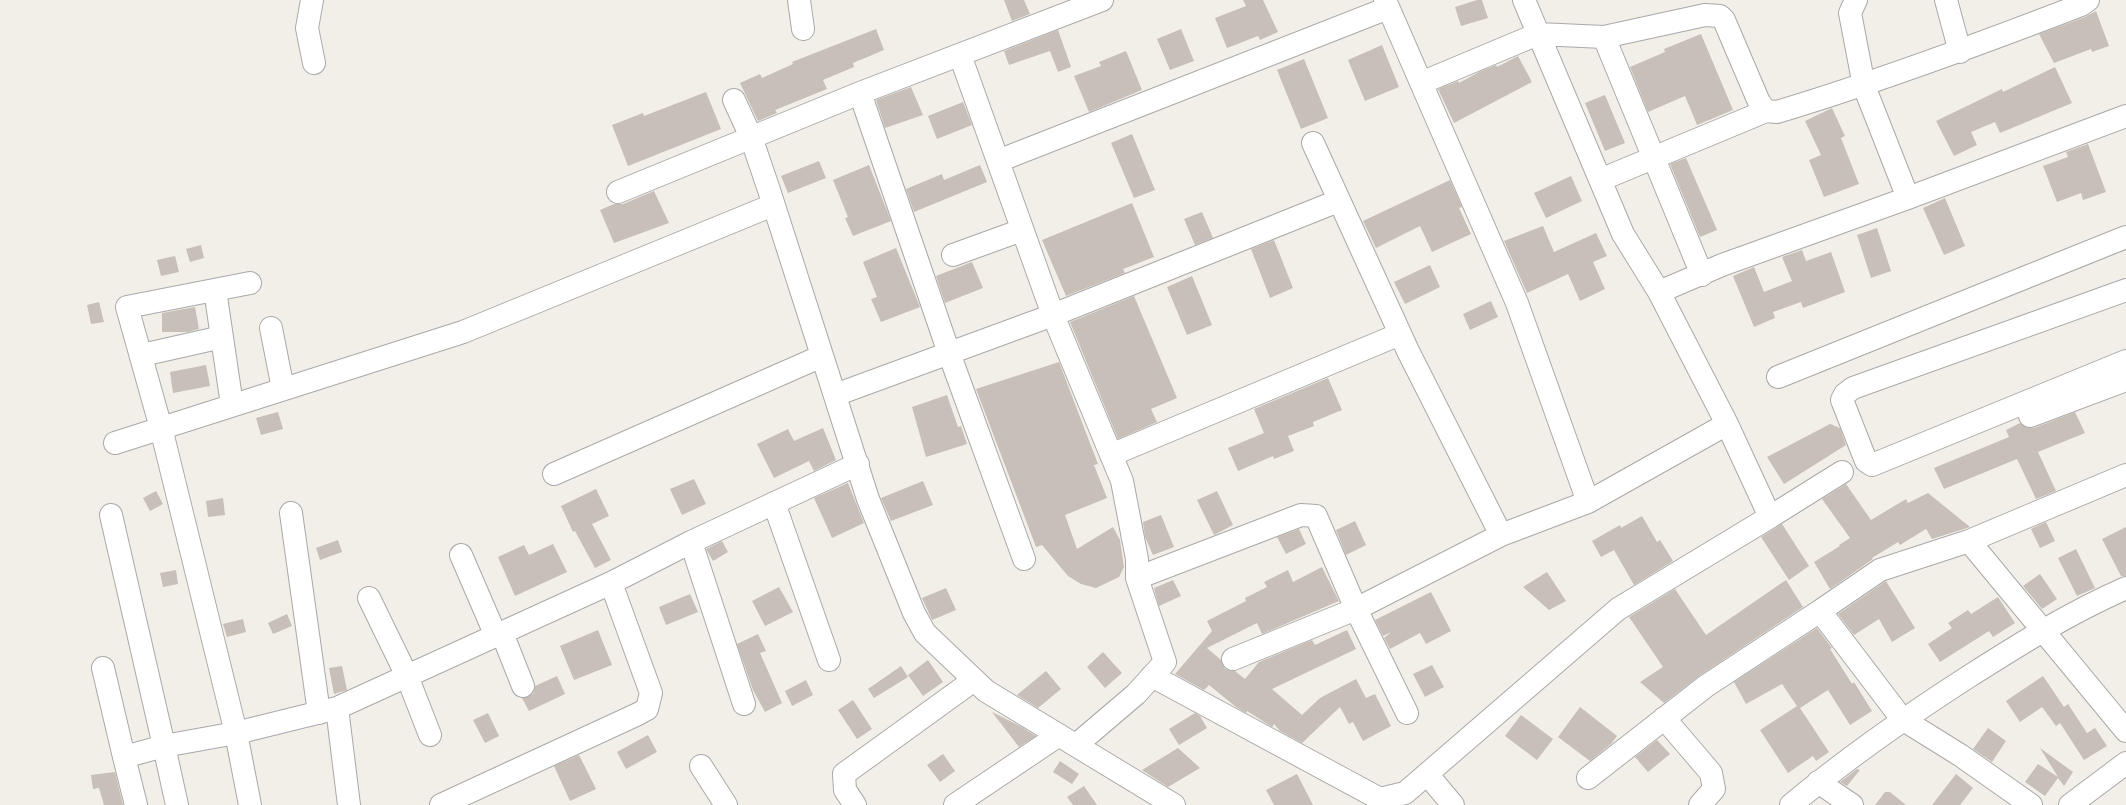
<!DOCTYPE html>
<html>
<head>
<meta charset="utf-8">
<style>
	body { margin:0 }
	canvas { display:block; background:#f2efe9 }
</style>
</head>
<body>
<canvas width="2126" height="805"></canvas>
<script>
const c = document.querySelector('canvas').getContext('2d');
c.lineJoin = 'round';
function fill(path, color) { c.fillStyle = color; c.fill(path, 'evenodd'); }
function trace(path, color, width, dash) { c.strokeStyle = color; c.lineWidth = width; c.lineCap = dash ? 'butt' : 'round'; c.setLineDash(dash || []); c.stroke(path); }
fill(new Path2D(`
	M1004 0H1024L1030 14 1012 21Z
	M1243 0H1263L1278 32 1260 40 1258 36 1227 48 1215 18 1246 6Z
	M1477 0H1482L1488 18 1461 26 1455 7Z
	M2096 11 2109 46 2092 52 2091 49 2054 63 2039 34 2085 17Z
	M876 29 884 50 853 63 854 67 823 80 827 89 775 110 777 113 758 121 740 83 760 74 762 78 793 64 792 62Z
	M1181 29 1194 61 1170 70 1157 39Z
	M1058 30 1071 67 1058 72 1050 51 1009 65 1004 51Z
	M1701 34 1733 110 1697 125 1685 96 1648 112 1630 67 1665 52 1664 49Z
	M1382 45 1399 87 1365 101 1348 60Z
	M1126 51 1142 90 1089 112 1074 76 1101 66 1099 62Z
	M1518 56 1532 82 1454 123 1438 89 1458 81 1459 83 1481 71 1496 65 1497 67Z
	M1304 59 1328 118 1301 129 1277 70Z
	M2055 67 2072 103 2000 133 1995 122 1971 132 1977 145 1954 156 1936 121 2002 89 2003 92Z
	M911 87 923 115 885 128 876 100Z
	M706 92 721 129 628 166 612 125 643 113 644 116Z
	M1605 95 1625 143 1605 151 1585 103Z
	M963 102 972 125 937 139 928 116Z
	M1832 108 1845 136 1841 138 1859 184 1824 197 1809 160 1821 155 1805 121Z
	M1132 134 1155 190 1134 198 1111 143Z
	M2088 144 2106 192 2083 200 2081 193 2057 202 2043 166 2068 157 2066 152Z
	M1686 158 1717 230 1700 237 1670 164Z
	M819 161 826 178 788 193 781 176Z
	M869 165 891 221 853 236 845 218 848 217 833 180Z
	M980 165 987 182 914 212 906 189 942 174 944 180Z
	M1571 176 1582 201 1546 218 1534 193Z
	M1450 180 1462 207 1459 208 1471 234 1432 252 1420 226 1376 248 1363 221Z
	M654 191 669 223 614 243 600 210 614 204H623Z
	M1945 198 1965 246 1944 255 1923 208Z
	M1132 203 1154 257 1123 269 1125 273 1066 296 1042 240Z
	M1202 212 1213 238 1195 245 1184 219Z
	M1543 226 1554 252 1596 233 1607 256 1593 262 1605 289 1580 301 1568 274 1527 293 1504 241Z
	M1877 228 1891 271 1871 278 1857 235Z
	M1274 240 1293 288 1270 298 1251 249Z
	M201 245 204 258 190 262 186 249Z
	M896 248 920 307 881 322 871 299 877 297 863 262Z
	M1802 250 1806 261 1831 252 1845 292 1803 308 1801 302 1773 312 1775 318 1754 327 1733 276 1754 267 1764 292 1792 281 1782 257Z
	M175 256 179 272 161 276 157 260Z
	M972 262 983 288 945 303 936 276Z
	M1430 265 1440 287 1405 304 1394 282Z
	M1192 276 1212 325 1187 335 1167 287Z
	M1134 296 1177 398 1151 409 1157 422 1118 439 1070 322Z
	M1491 301 1498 317 1470 330 1463 314Z
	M99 302 104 322 91 324 87 305Z
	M195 307 199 329 188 332H162V313Z
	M1059 362 1098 464 1094 465 1107 498 1065 515 1077 549 1113 527 1120 540 1124 567 1119 577 1096 588 1081 584 1068 576 1042 545 1036 547 976 389Z
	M206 365 210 386 173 393 170 372Z
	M1328 378 1342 410 1313 422 1314 426 1288 436 1294 451 1274 459 1273 456 1238 471 1228 448 1264 433 1254 409Z
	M947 395 958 427 961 426 967 444 926 457 912 407Z
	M278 412 283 429 261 435 256 418Z
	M2075 412 2085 433 2038 452 2056 491 2036 499 2017 459 1944 489 1934 468 2009 437 2006 430 2020 423 2028 428H2034Z
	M1830 424 1840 428 1846 445 1784 484 1767 457Z
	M823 428 836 460 814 471 809 461 774 478 757 444 788 429 794 441Z
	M694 479 706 504 682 515 670 489Z
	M923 481 933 505 891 521 881 498Z
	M848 483 864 523 832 538 814 498Z
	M1846 484 1871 520 1906 499 1908 503 1928 493 1970 527 1932 539 1926 529 1900 545 1898 542 1872 558 1873 559 1830 589 1814 562 1840 546 1839 545 1850 538 1822 499Z
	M596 489 609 516 592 524 611 560 595 568 575 531 573 532 561 506Z
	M156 491 163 504 150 511 143 498Z
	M1217 491 1233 525 1214 535 1197 500Z
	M223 498 225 515 208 517 206 501Z
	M1161 515 1174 547 1153 555 1145 537 1143 522Z
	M1642 516 1657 542 1660 540 1673 561 1634 585 1614 550 1601 557 1592 541 1620 525 1621 528Z
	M1355 521 1366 545 1346 555 1336 530Z
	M2046 522 2055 541 2040 548 2031 529Z
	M1782 524 1809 566 1789 580 1761 537Z
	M2126 527V576H2121L2102 539Z
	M1299 529 1306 544 1286 554 1277 537Z
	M338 540 342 552 320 560 316 548Z
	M722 541 728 552 713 561 706 549Z
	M553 544 567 572 515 596 498 557 524 545 529 555Z
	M2076 549 2095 588 2077 596 2058 558Z
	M1322 567 1339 601 1262 634 1257 623 1207 648 1221 660 1225 669 1235 671 1245 679 1259 662 1312 640 1315 645 1347 630 1356 649 1272 689 1302 715 1320 698 1356 679 1366 698 1375 694 1391 726 1363 741 1353 722 1349 724 1340 707 1302 743 1280 731 1274 724 1272 727 1247 711 1246 713 1236 707 1209 685 1204 690 1175 674 1212 631 1207 621 1246 601 1245 598 1267 587 1264 582 1288 570 1293 582Z
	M176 570 178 584 163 587 160 573Z
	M1547 572 1566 601 1549 610 1523 587Z
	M2040 574 2057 599 2042 609 2023 586Z
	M1173 580 1181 596 1159 606 1154 588Z
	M1786 580 1803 607 1699 676 1664 703 1640 682 1663 667 1629 617 1675 589 1706 635Z
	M1886 581 1915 628 1892 642 1879 619 1854 635 1838 614Z
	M779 587 793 612 765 626 752 601Z
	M946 588 956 610 932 620 922 598Z
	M1431 592 1451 631 1426 644 1420 633 1390 649 1384 638 1391 632 1383 636 1375 620Z
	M690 594 698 612 666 625 659 607Z
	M1998 597 2015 623 1993 637 1989 631 1940 662 1928 644 1952 628 1948 623 1968 610 1971 614Z
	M287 614 292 626 273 634 268 623Z
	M243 619 246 632 227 637 223 624Z
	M1817 628 1832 648 1830 649 1852 684 1854 682 1872 711 1850 725 1828 690 1800 708 1829 752 1816 761 1813 756 1788 773 1760 730 1797 706 1782 684 1746 704 1734 682Z
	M598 630 612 665 574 680 560 646Z
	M758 634 766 651 760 653 782 703 765 712 753 690 737 644Z
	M1103 652 1122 673 1105 688 1087 667Z
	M928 660 943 682 923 696 908 675Z
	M1432 665 1444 687 1425 697 1413 674Z
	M342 666 347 690 334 694 329 668Z
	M901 666 908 677 874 698 868 689Z
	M1046 671 1061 689 1038 708 1017 695Z
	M557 676 565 694 529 711 522 698 533 694 535 686Z
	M2043 676 2064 707 2068 704 2087 733 2095 728 2107 746 2084 760 2060 723 2056 726 2042 707 2020 722 2006 701Z
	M806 680 813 695 792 706 785 691Z
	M853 700 872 729 857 739 838 710Z
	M1580 707 1617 736 1611 744 1590 761 1558 737Z
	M992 712 1020 726 1036 736 1019 747Z
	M488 713 499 736 485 743 473 720Z
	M1195 713 1200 716 1207 728 1179 745 1169 729Z
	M1521 715 1553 739 1537 760 1505 736Z
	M1988 728 2006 741 1992 762 1973 749Z
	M648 735 657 752 626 769 617 752Z
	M1657 740 1670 754 1648 772 1635 757Z
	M1178 748 1200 768 1168 787 1142 770Z
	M2040 748 2073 772 2064 786 2058 778 2045 796 2025 782 2038 764 2058 777Z
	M943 754 955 771 940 782 927 765Z
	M579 755 596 789 570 801 554 766Z
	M1060 761 1079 774 1072 784 1053 772Z
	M1857 769 1860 770 1847 786 1840 782Z
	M115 772 123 805H104L99 788 93 789 91 775Z
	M1297 774 1313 805H1274L1266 790Z
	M1956 774 1973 788 1960 805H1932Z
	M1084 786 1097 805H1073L1067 797Z
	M1885 792H1890L1906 805H1875Z`), '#c7bfb8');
const minor = new Path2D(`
	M312 0 307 28 314 63
	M799 0 803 29
	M1385 0 1517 303 1588 502
	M1856 0 1850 13 1864 86 1908 198
	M1946 0 1960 52
	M1604 37 1702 275
	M960 55 1053 315 1122 481 1137 559V578L1165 662 1136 694 1082 740 1078 746
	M1421 83 1538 34 1604 37 1705 15 1720 16 1724 20 1759 102 1766 111 1777 112C1880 81 1980 44 2081 5L2088 0
	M860 93 949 353 1024 559
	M734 100 751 137 769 190 868 499 914 613 925 633 986 691 1174 805
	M1313 143 1408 351 1501 535
	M998 161 1388 8
	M1600 180 1766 111
	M618 192 860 93 1102 0
	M953 255 1022 230
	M250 283 127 307 161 428 236 733 337 708 611 583 651 693 647 709 638 714 441 805
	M215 290 232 405
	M2126 290 1853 388 1845 394 1842 400 1866 461 1872 465 2126 361
	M1659 292 1722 265 1908 198 2126 116
	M271 328 283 389
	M142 355 222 337
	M1778 377 2126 237
	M835 395 1053 315 1338 201
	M2030 416 2126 380
	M115 443 463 332 773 205
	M1111 455 1400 334
	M554 474 822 356
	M774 503 829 660
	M291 513 319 713
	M111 515 164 746 124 757 136 805
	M1770 517 1842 472
	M1969 541 2126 475
	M691 542 744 704
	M461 555 496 636
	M1137 578 1301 515 1316 516 1356 609 1501 535 1588 502 1727 424 1659 292 1623 234 1524 0
	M611 583 691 542 858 464
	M369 598 407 676 430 735
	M1820 611 1880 570 1969 541 2126 731
	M502 633 523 686
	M1233 659 1356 609 1407 713
	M103 668 124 757
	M1152 676 1380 799 1405 793 1618 609 1770 517 1727 424
	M337 708 349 805
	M1664 718 1711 773 1714 789 1700 805
	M701 766 726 805
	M1427 774 1453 805
	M1588 778 1706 686 1820 611 1902 719 1960 755 2031 805
	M1818 782 1852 805
	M177 805 164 746 236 733 250 805
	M855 805 845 790 844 774 974 680
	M955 805 1059 735
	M1791 805C1847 758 1906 717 1968 677 2020 644 2069 613 2126 588
	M2070 805 2126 763`);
trace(minor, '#a9a9a9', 24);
trace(minor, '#fff', 22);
</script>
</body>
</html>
